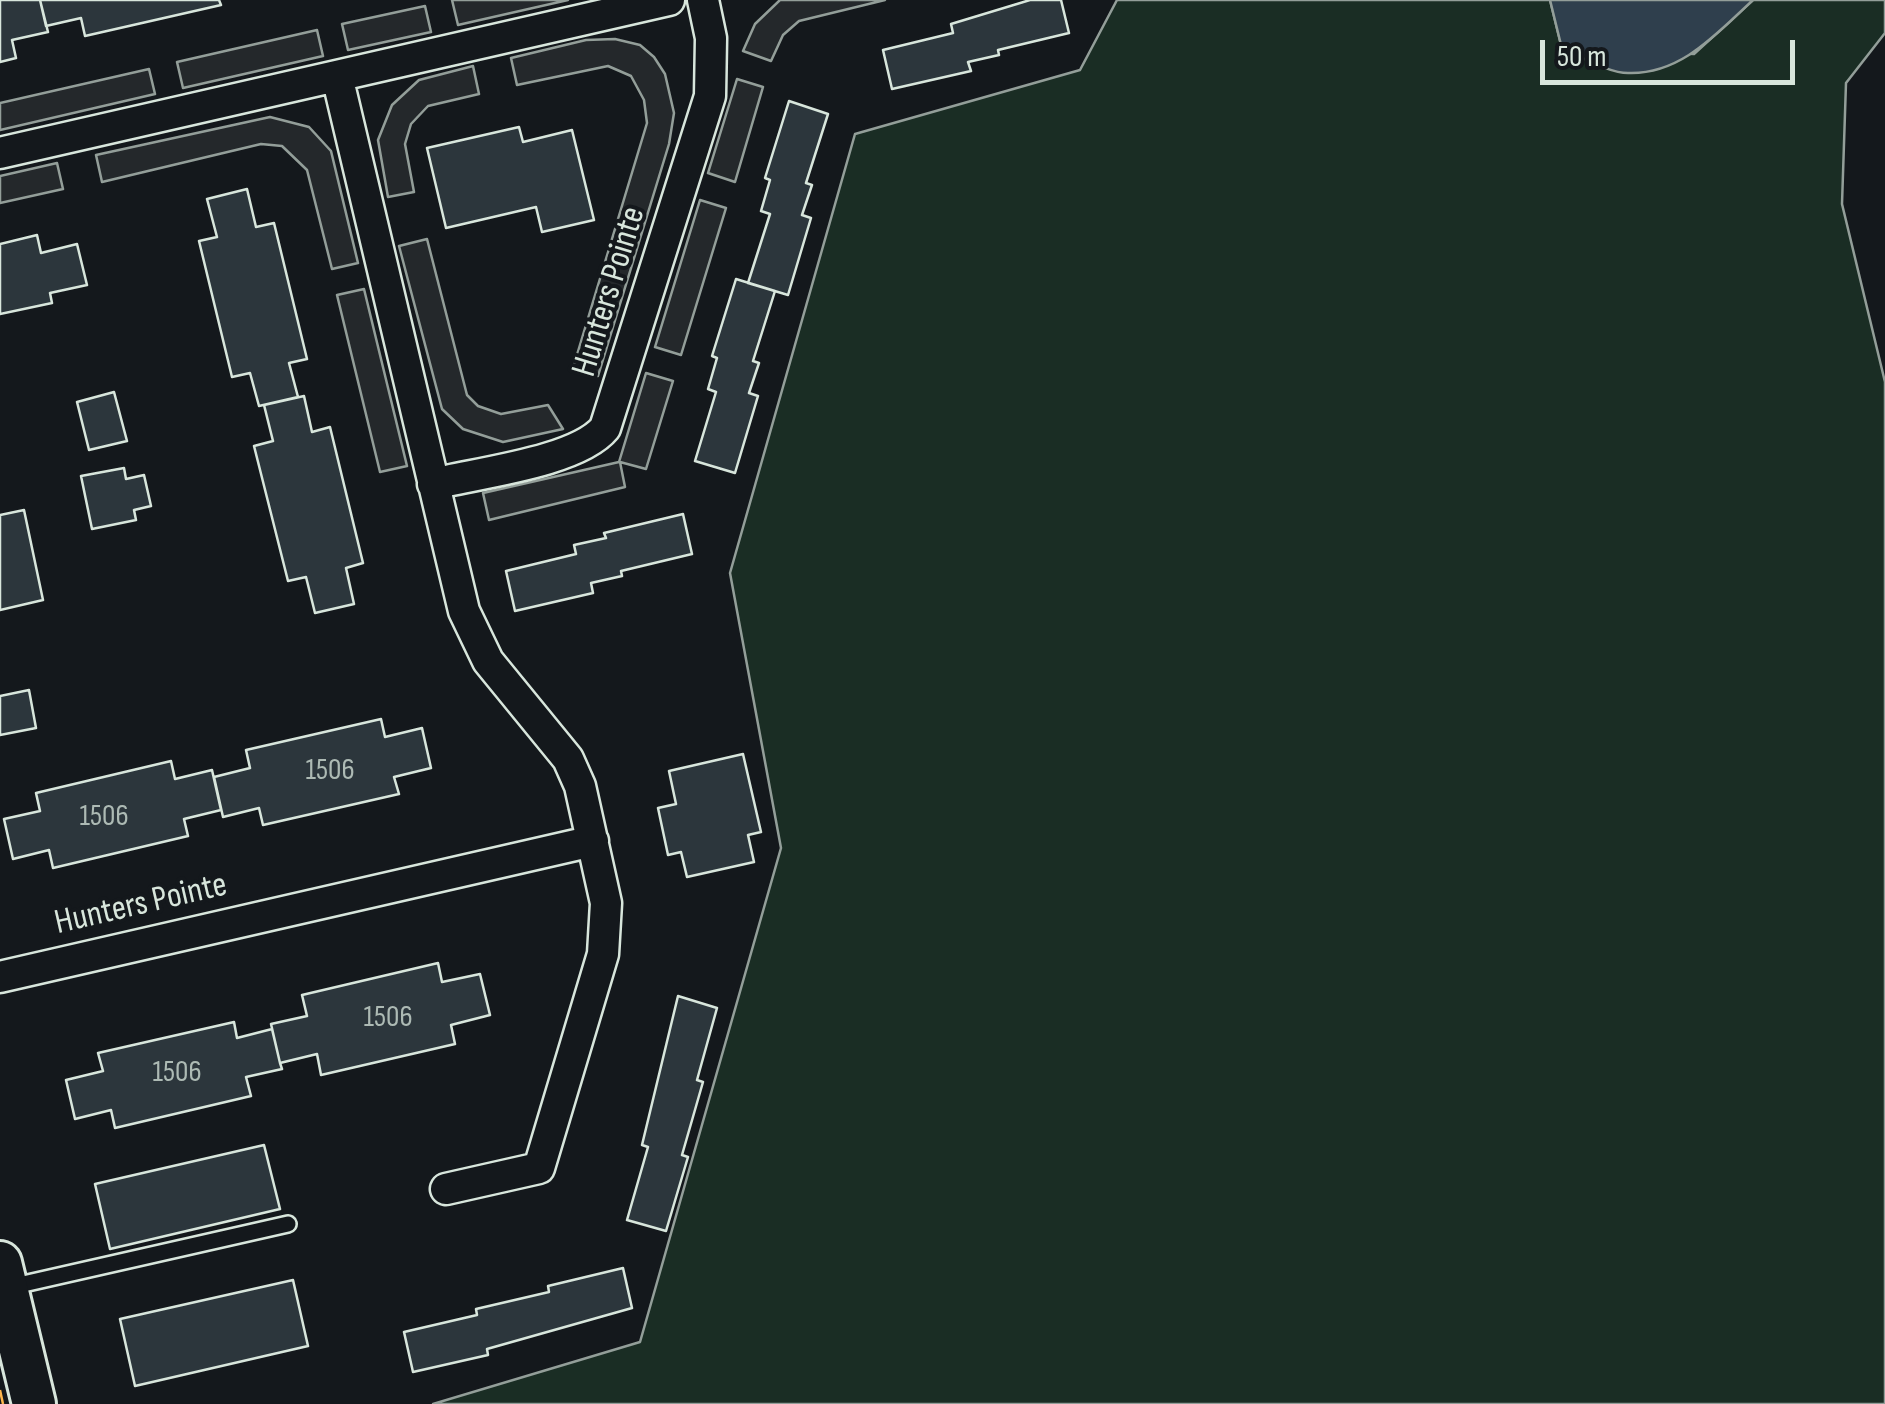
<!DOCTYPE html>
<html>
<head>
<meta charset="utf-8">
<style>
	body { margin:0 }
	#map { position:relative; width:1885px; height:1404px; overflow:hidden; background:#14181c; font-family:"Sofia Sans Condensed",sans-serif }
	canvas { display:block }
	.scale { position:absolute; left:1540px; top:40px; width:255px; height:45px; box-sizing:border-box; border:5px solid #d8e6dc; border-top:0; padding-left:12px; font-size:30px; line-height:35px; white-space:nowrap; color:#d8e6dc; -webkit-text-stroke:8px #14181c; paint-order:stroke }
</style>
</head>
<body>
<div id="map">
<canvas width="1885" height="1404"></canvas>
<div class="scale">50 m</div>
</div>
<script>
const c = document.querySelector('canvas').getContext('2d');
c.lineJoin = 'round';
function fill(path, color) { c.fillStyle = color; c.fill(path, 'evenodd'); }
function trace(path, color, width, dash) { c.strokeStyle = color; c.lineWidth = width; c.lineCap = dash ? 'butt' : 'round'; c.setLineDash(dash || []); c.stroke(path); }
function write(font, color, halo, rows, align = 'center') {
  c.font = font + ' "Sofia Sans Condensed",sans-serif'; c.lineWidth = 8; c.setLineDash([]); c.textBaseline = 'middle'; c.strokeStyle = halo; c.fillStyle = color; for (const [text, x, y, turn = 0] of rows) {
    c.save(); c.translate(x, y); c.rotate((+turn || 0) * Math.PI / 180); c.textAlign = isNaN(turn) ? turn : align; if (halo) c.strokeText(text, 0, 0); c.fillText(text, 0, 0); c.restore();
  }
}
const green = new Path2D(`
	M1117 0H1550L1562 49 1694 54 1753 0H1885V33L1846 83 1842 204 1885 382V1404H433L640 1342 781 848 730 573 855 134 1080 70Z`);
fill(green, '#1a2d24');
trace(green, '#939e99', 2.5);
const parking = new Path2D(`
	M452 0H568L458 25Z
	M780 0H885L799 21 783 35 771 61 743 51 755 24Z
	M425 6 431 32 348 50 342 24Z
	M317 30 323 56 183 88 177 62Z
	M615 39 640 45 654 57 665 74 674 113 669 144 598 376 573 368 647 123 644 100 631 76 608 66 517 85 511 58 586 40Z
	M473 66 479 94 428 106 411 124 405 144 414 192 388 197 378 140 392 105 419 80Z
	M149 69 155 94 0 130V103Z
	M737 79 763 87 735 182 708 173Z
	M270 117 309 127 331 151 358 263 332 269 307 170 282 146 261 144 102 182 96 155Z
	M57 163 63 189 0 203V176Z
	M700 200 726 208 681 355 655 347Z
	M427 239 467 395 478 406 501 414 548 405 563 429 503 442 463 429 442 409 399 246Z
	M364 289 407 466 380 472 337 295Z
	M646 373 673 381 646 469 620 462 625 487 489 520 483 493 619 462Z`);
fill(parking, '#24282b');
trace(parking, '#939e99', 2.5);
const water = new Path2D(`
	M1550 0H1753C1717 33 1681 75 1628 73 1608 73 1581 56 1562 49Z`);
fill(water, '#2f3f4d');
trace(water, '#939e99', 2.5);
const building = new Path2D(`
	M0 0H40L48 32 12 40 16 58 0 62Z
	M40 0H219L221 5 85 36 81 18 46 26Z
	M1030 0H1061L1069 33 998 50 999 55 968 62 971 71 892 89 883 50 953 33 951 24Z
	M789 101 828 114 806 183 812 185 802 215 811 218 788 295 748 283 770 214 761 211 770 180 765 178Z
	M519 127 523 142 572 130 594 220 542 232 536 207 446 228 427 148Z
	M247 189 256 227 274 223 307 359 289 363 298 397 259 406 250 373 232 377 199 241 217 237 207 199Z
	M37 235 41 253 77 244 87 285 50 293 52 303 0 314V244Z
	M736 279 775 291 753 361 759 363 749 393 758 396 735 473 695 461 716 392 708 389 717 358 712 356Z
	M114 392 127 441 89 450 77 402Z
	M304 396 312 432 330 427 363 563 346 568 354 604 315 613 306 577 288 581 254 446 273 441 264 405Z
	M124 468 126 479 144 475 151 506 134 510 136 520 92 529 81 476Z
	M24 510 43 600 0 610V515Z
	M683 514 692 554 621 571 622 576 591 583 593 593 515 611 506 571 576 554 574 545 606 538 604 533Z
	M29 690 36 728 0 735V696Z
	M381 719 385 737 422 728 431 768 394 777 399 794 263 825 259 808 223 817 214 777 250 768 246 750Z
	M743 754 761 832 748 835 754 862 687 877 681 852 668 855 658 808 676 804 669 771Z
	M171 761 175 779 212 770 221 810 184 819 188 836 53 868 49 850 13 859 4 819 40 811 36 793Z
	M438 963 442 982 480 974 490 1015 451 1025 455 1044 321 1075 317 1054 280 1063 271 1024 307 1016 302 995Z
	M678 996 717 1008 697 1080 703 1082 682 1155 688 1157 666 1231 627 1220 648 1147 642 1145Z
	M234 1022 237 1038 272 1029 280 1063 282 1069 246 1077 251 1096 115 1128 111 1110 75 1119 66 1080 103 1071 98 1053Z
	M264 1145 280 1209 110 1249 95 1184Z
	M623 1268 632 1308 487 1349 488 1355 413 1372 404 1332 477 1315 476 1309 549 1292 548 1286Z
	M293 1280 308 1346 135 1386 120 1319Z`);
fill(building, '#2c363c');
trace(building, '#d8e6dc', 2.5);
const service = new Path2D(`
	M10 1287 288 1224`);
const minor = new Path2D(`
	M337 76 464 611 488 661 568 759 580 786 606 903 603 954 539 1168 446 1189
	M0 153 669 0
	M433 484C477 473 577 462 605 428L710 96 711 38 703 0
	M0 977 593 841`);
const secondary = new Path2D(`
	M0 1263 34 1404`);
trace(service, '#d8e6dc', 20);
trace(minor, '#d8e6dc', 35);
trace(secondary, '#d8e6dc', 48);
trace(service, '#14181c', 15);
trace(minor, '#14181c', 30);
trace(secondary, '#14181c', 42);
trace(new Path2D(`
	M0 1390 3 1404`), '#ffb74d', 2.5, [35, 8, 5, 8]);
write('30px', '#adbab4', null, [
	["1506",330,771],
	["1506",104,817],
	["1506",388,1018],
	["1506",177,1073]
]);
write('35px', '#d8e6dc', '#14181c', [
	["Hunters Pointe",610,292,-73],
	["Hunters Pointe",141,905,-13]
]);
</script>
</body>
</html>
